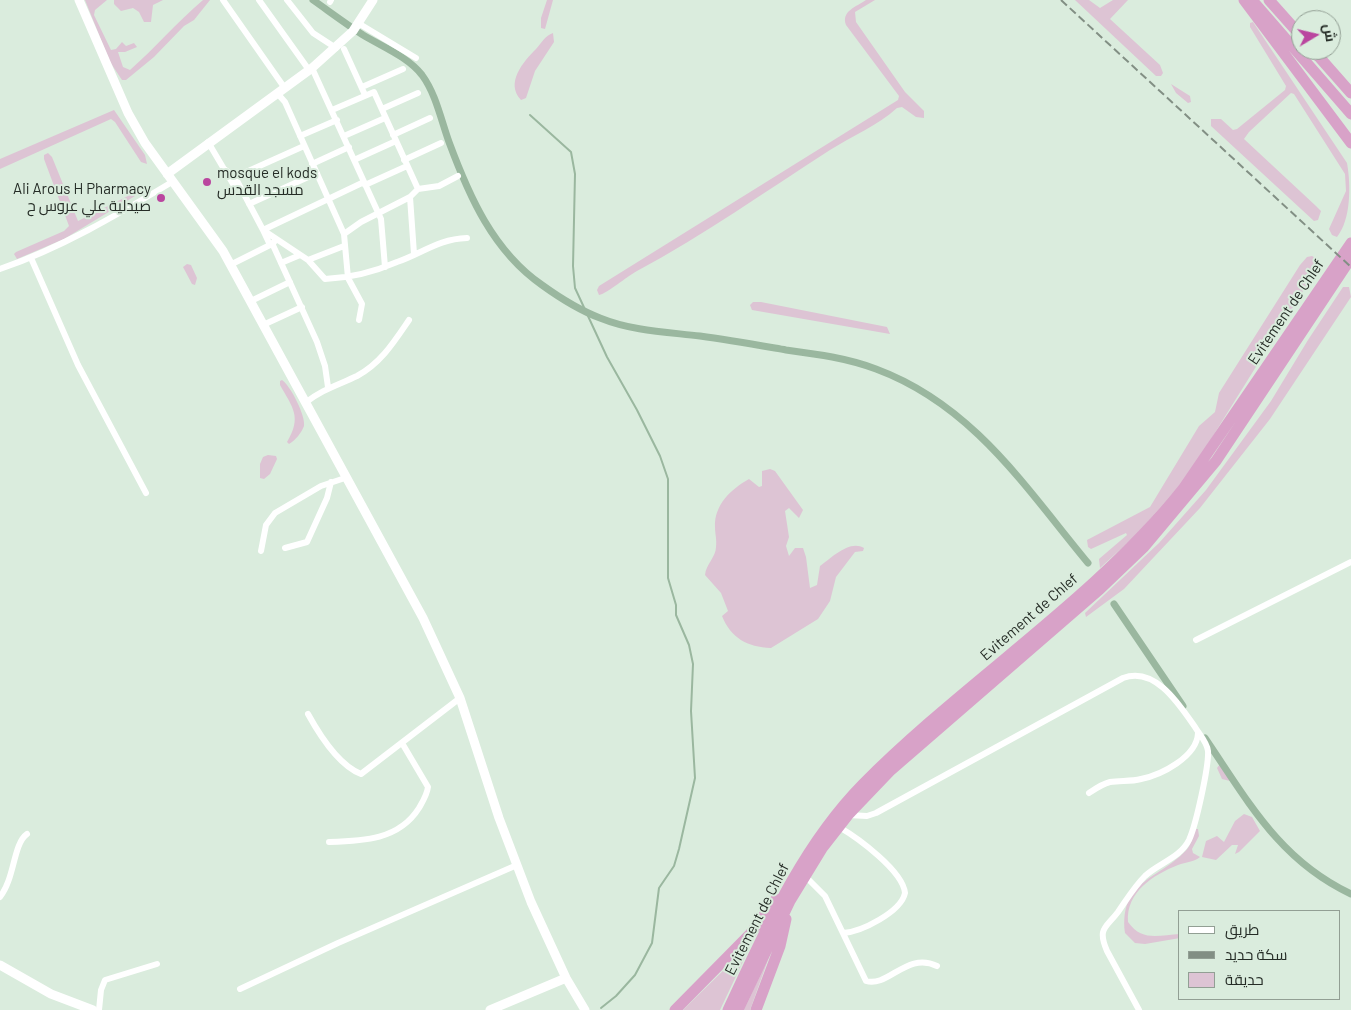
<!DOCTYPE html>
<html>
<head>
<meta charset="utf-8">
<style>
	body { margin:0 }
	#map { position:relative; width:1351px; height:1010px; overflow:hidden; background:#daecdd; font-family:Barlow,Cairo,sans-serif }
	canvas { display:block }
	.legend { position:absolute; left:1178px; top:910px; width:162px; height:90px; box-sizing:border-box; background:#daecdd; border:1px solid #929f94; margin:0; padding:6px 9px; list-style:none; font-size:15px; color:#252c26 }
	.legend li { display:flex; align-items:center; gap:10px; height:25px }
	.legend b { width:25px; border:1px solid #929f94 }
	.north { position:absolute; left:1291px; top:10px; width:50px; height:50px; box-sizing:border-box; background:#daecdd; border:1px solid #929f94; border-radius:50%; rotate:81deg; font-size:14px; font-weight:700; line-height:20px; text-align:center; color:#252c26 }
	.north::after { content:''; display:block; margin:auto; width:18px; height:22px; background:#ba469f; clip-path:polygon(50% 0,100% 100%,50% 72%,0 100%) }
</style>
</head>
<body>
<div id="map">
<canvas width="1351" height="1010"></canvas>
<ul class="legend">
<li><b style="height:6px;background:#fff"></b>طريق</li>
<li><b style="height:6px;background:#828f84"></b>سكة حديد</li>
<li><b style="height:14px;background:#ddc4d4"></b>حديقة</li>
</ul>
<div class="north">ش</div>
</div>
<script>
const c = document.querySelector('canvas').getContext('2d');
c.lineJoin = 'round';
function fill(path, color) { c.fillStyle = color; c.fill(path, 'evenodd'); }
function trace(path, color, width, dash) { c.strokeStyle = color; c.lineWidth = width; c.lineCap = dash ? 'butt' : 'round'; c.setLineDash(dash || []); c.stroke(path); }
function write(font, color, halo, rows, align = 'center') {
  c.font = font + ' Barlow,Cairo,sans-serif'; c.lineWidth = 4; c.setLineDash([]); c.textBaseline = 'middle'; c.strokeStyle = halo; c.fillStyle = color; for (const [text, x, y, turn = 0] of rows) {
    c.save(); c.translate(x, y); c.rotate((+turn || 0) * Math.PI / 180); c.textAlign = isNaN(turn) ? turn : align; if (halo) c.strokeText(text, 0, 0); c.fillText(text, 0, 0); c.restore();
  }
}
fill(new Path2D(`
	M85 0H107L95 10 94 15 111 50 116 49 122 42 126 46 134 43 137 47 125 52H118L123 67 130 70C155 48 177 22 203 0H210L194 20 184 26 154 57 126 80H122L110 62Z
	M114 0H163L153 5 151 22H144L139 12 133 8 121 11 114 4Z
	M547 0H553L545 29 541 28V18Z
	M866 0H875L855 12 856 22 905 92 924 111V118L916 117 902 107 897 108C877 126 852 136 830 150 766 191 704 235 637 271 626 277 608 293 599 295L597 290 599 286 898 100 899 96 846 25C841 11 856 7 866 0Z
	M1075 0H1089L1100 8 1113 0H1128L1110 19 1160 65 1163 73 1161 76H1156Z
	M1253 22 1347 163C1351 185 1351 220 1337 237L1332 235 1329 229 1346 191 1345 174 1294 94 1291 93 1249 132 1244 139 1316 206 1321 211 1318 220 1314 221 1211 126V119H1221L1233 130 1237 129 1285 90 1286 86 1250 27V23Z
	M553 33 554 42 535 71 526 98 521 100C505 83 523 62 536 49 542 42 545 36 553 33Z
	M1171 84 1190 96 1191 102 1188 103 1176 93Z
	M114 110 145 155 147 164 141 162 115 122 111 119 0 169V159Z
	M48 153 52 157 78 221 132 194 135 196 64 239 17 259 14 254 16 252 64 231 69 226 44 159V155Z
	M1312 256 1317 259 1318 267 1188 476 1135 536 1100 568 1099 559 1127 535 1126 533 1091 549 1088 547 1087 540 1150 507 1199 426 1215 412 1219 393 1300 265 1307 257Z
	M187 264 191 265 197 278 195 285 192 284 183 267Z
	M1343 287H1349L1351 297 1270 419 1200 508 1124 589 1086 617 1085 613 1159 543 1206 490 1271 401 1308 340Z
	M753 302H761L887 327 890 334 752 310 750 305Z
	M282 380C290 385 306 416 304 426 302 432 295 441 289 444L287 442C302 417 293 408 280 385V381Z
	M268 455 276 456 277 459 270 474 264 479 260 478V464L263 457Z
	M770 469 775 471 803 510 799 518 789 508 785 511 789 537 786 546 789 556 795 548H803L806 557 810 588 817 585 820 566C831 558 850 539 864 548L863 551 855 552 836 577 830 601 818 619 771 648C747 647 731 638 722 616L728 611 721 593 705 575C706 564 716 557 716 547 717 540 715 534 715 527 714 505 731 489 749 479L759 487 762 486V471Z
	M1220 764 1231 779 1230 781 1222 779 1217 768Z
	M1244 814 1252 817 1260 831 1239 852 1235 854 1238 845H1232L1216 860 1202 857 1206 841 1217 836 1224 842 1235 821Z
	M1195 829H1198L1199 836 1192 849 1193 853 1200 857C1194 862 1186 862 1178 865 1153 875 1126 892 1128 922 1142 942 1159 935 1180 934V938L1145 944 1135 943 1125 933C1119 878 1161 880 1188 848 1192 842 1193 836 1195 829Z
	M756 934 720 1010H683L734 960Z
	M769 957 750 1010H744Z`), '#ddc4d4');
trace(new Path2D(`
	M530 115 571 152 575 174 573 266 575 288 607 357 637 410 660 456 668 479V578L676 605V615L689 645 693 664 691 711 695 778 679 849 674 866 659 888 652 943 635 975 616 996 601 1008`), '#9ab79f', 2);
trace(new Path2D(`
	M313 0C330 12 346 24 363 35 383 47 408 57 422 75 436 94 441 120 449 142 469 196 493 251 542 285 560 298 579 310 600 318 632 331 666 332 700 336 729 340 757 345 786 350 816 354 847 358 876 369 973 405 1025 487 1088 563
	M1114 604 1183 706
	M1205 738C1248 801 1279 860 1351 894`), '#9ab79f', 7);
trace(new Path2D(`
	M223 0 284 87
	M259 0 309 70
	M287 0 313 33 336 48
	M330 2 331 0
	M358 23 416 58
	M344 49 365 95
	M312 68 381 219 385 267
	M362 87 403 69
	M277 93 285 102 344 234
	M382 109 418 93
	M332 110 374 92 418 189
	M393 135 430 118
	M300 136 337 120
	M344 136 385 118
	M208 142 224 169 235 177 263 230 308 260 325 279C350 278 374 272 397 262 423 253 438 239 467 238
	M354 160 396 141
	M404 160 441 143
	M312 164 349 147
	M226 172 233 184 240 188
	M235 177 304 146
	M365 185 407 166
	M410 197 414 254
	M249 204 317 173
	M274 242 270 245 263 230 364 182
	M272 243 317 342 325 366 328 387
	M31 258 78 365 146 493
	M308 260 344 246
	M281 263 300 255
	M230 265 270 245
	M0 269C61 248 117 215 172 182
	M251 301 290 282
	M359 320 362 304 348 278 344 234 361 222 410 197 418 189 439 186 458 176
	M263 325 302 307
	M305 403C321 390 338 385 357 376 381 363 394 342 409 320
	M285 548 307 542 327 498 331 482
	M261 551 266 525 275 513 321 486 345 478
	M1196 640 1351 562
	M308 714C319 734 338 765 361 774L460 698
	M1089 793C1095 789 1102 784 1110 782 1120 780 1130 782 1141 779 1161 775 1197 757 1198 733
	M848 815 867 816 876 813 1123 678C1155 666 1179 704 1195 727 1199 734 1207 742 1208 751 1209 766 1196 825 1189 840 1180 858 1159 863 1145 876 1134 887 1127 899 1118 912 1106 928 1097 928 1107 951L1139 1010
	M839 827C858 838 903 871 905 893 901 912 861 932 843 933
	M329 842C363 841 399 840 419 808 423 801 427 795 428 787L402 743
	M805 876 825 896 866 981C888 988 907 951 937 966
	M0 897C15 878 13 844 27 834
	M240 989 338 943 517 865
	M99 1010 101 990 105 980 157 964`), '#fff', 6);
trace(new Path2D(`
	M79 0 128 113 145 143 223 251 423 618 460 698 499 818 531 902 566 978 585 1010
	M167 174 312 68 353 31 373 0
	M0 965 51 994 93 1010
	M490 1010 566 978`), '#fff', 9);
trace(new Path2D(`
	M1244 0 1351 143
	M1252 0 1351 114
	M1269 0 1301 36
	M1313 50 1351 93
	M675 1010 750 934 776 899
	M728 1010C765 931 801 847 863 784 965 681 1092 602 1183 489L1351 243
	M738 1010 790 901 823 847 848 815 891 770 1100 589 1144 547 1216 461 1351 258
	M756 1010 780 946 786 919`), '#d8a2c8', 11);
trace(new Path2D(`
	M1061 0 1351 267`), '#828f84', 2, [8, 4]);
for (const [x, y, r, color] of [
	[207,182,5,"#ba469f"],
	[161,198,5,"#ba469f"]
]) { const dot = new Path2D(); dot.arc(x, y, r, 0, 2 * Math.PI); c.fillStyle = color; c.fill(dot); trace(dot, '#daecdd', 2); }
write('15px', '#252c26', '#daecdd', [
	["mosque el kods",217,173],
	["مسجد القدس",217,190],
	["Ali Arous H Pharmacy",151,189,"right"],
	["صيدلية علي عروس ح",151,206,"right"]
], 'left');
write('15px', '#252c26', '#daecdd', [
	["Evitement de Chlef",1286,312,-56],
	["Evitement de Chlef",1029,617,-41],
	["Evitement de Chlef",757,919,-63]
]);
</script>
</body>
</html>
